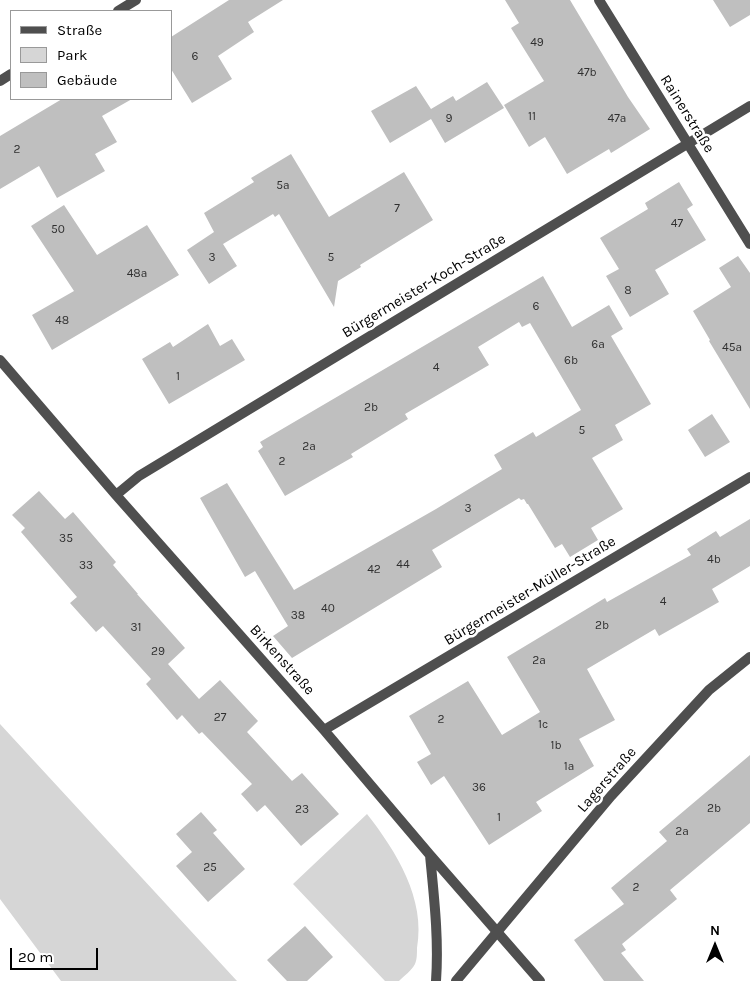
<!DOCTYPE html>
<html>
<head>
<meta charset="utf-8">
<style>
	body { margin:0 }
	#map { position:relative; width:750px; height:981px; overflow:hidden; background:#fff; font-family:Karla,sans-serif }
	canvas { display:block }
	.legend { position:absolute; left:10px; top:10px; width:162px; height:90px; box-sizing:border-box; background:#fff; border:1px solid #999; margin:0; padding:6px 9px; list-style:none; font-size:15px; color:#000 }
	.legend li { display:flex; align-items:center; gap:10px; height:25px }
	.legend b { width:25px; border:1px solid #999 }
	.north { position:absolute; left:690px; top:921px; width:50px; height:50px; -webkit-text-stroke:4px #fff; paint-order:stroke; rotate:0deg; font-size:14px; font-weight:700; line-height:20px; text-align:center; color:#000 }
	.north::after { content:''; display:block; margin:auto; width:18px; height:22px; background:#000; clip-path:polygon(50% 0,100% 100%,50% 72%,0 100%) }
	.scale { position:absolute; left:10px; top:948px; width:88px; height:22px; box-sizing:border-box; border:2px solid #000; border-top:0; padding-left:6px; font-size:15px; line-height:18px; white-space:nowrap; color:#000; -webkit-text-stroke:4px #fff; paint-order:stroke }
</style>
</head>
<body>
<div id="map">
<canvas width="750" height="981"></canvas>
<ul class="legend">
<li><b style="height:6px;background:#4f4f4f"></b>Straße</li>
<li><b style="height:14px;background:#d6d6d6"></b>Park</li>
<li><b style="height:14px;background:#bfbfbf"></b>Gebäude</li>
</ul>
<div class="north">N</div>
<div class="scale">20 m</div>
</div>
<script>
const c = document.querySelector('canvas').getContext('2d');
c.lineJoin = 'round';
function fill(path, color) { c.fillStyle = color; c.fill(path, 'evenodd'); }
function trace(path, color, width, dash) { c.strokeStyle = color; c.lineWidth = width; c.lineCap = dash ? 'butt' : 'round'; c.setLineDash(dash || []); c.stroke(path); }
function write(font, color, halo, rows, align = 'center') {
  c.font = font + ' Karla,sans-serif'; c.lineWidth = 5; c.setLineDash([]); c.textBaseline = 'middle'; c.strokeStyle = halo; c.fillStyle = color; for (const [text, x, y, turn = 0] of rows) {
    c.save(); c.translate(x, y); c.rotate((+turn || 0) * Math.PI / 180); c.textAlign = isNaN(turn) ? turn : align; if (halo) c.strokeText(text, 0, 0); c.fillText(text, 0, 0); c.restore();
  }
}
fill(new Path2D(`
	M0 724 237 981H61L0 899Z
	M367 814C396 851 426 899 417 948 417 953 417 960 415 964 412 970 404 976 399 981H385L293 884Z`), '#d6d6d6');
fill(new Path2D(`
	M229 0H283L248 22 254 32 218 56 232 79 192 103 171 69V37Z
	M505 0H570L628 97 650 129 611 153 609 149 567 174 545 137 529 147 504 105 544 81 511 28 519 23Z
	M713 0H750V15L730 27Z
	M487 82 504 108 445 143 431 119 390 143 371 111 416 86 431 109 453 96 456 101Z
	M62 99H132L102 116 117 142 95 154 105 171 57 198 39 166 0 189V136Z
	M291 154 329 217 404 172 433 220 360 265 361 267 338 281 334 307 279 214 275 217 273 214 223 244 237 266 209 284 187 250 214 232 204 213 254 182 251 178Z
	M679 182 693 205 687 209 706 240 655 270 669 294 630 317 606 276 619 269 600 238 648 209 645 203Z
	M64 205 97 255 147 225 179 275 52 350 32 315 74 291 31 226Z
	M738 256 750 273V409L709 341 710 340 693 311 731 287 719 268Z
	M543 276 572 327 609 305 623 329 611 336 651 404 615 425 623 440 592 458 623 509 591 528 598 540 570 557 562 544 555 548 528 504H527L524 499 521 500 519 498 432 550 442 567 292 658 273 636 288 626 255 571 245 577 200 498 227 483 294 590 436 509 502 469 494 455 533 432 536 437 581 410 530 323 522 327 519 322 478 347 489 365 405 414 408 419 351 454 353 457 285 496 258 451 263 447 260 442Z
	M208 324 220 346 232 339 245 360 169 404 142 359 170 342 173 347Z
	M712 414 730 442 705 457 688 430Z
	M39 491 65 519 73 512 116 562 113 565 138 594H137L185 648 168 664 199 699 220 680 258 721 247 732 292 781 302 773 339 814 301 846 265 805 257 812 241 794 252 784 202 732 199 734 182 715 177 720 146 684 151 679 103 626 96 632 70 603 77 597 21 532 25 528 12 515Z
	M750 519V566L712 589 719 602 659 636 655 629 587 669 615 720 579 739 594 766 536 802 542 811 489 845 444 776 431 785 417 762 431 754 409 716 468 681 502 735 540 712 507 657 605 598 607 602 691 555 687 549 716 531 720 537Z
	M750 755V823L670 890 677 899 622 944 626 950 621 953 644 981H604L574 940 624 904 611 888 667 841 659 832Z
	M201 812 217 830 213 833 245 869 208 902 176 866 192 852 176 834Z
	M305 926 333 957 307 981H287L267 960Z`), '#bfbfbf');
trace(new Path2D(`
	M599 0 750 244
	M118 11 136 0
	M0 81 11 74
	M0 360 116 495 324 730 430 855 540 981
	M116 495 139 476 750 106
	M324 730 750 477
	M430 855C434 897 439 939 436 981`), '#4f4f4f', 10);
trace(new Path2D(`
	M456 981 611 796 709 690 750 657`), '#4f4f4f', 10);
write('12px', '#303030', null, [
	["49",537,43],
	["6",195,57],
	["47b",587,73],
	["11",532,117],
	["9",449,119],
	["47a",617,119],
	["2",17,150],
	["5a",283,186],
	["7",397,209],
	["47",677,224],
	["50",58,230],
	["3",212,258],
	["5",331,258],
	["48a",137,274],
	["8",628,291],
	["6",536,307],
	["48",62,321],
	["6a",598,345],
	["45a",732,348],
	["6b",571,361],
	["4",436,368],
	["1",178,377],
	["2b",371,408],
	["5",582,431],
	["2a",309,447],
	["2",282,462],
	["3",468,509],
	["35",66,539],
	["4b",714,560],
	["44",403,565],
	["33",86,566],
	["42",374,570],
	["4",663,602],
	["40",328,609],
	["38",298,616],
	["2b",602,626],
	["31",136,628],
	["29",158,652],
	["2a",539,661],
	["27",220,718],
	["2",441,720],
	["1c",543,725],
	["1b",556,746],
	["1a",569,767],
	["36",479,788],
	["2b",714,809],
	["23",302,810],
	["1",499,818],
	["2a",682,832],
	["25",210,868],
	["2",636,888]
]);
write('15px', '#000', '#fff', [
	["Rainerstraße",687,114,58],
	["Bürgermeister-Koch-Straße",424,286,-31],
	["Bürgermeister-Müller-Straße",530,591,-31],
	["Birkenstraße",282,660,48],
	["Lagerstraße",607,780,-49]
]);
</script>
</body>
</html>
